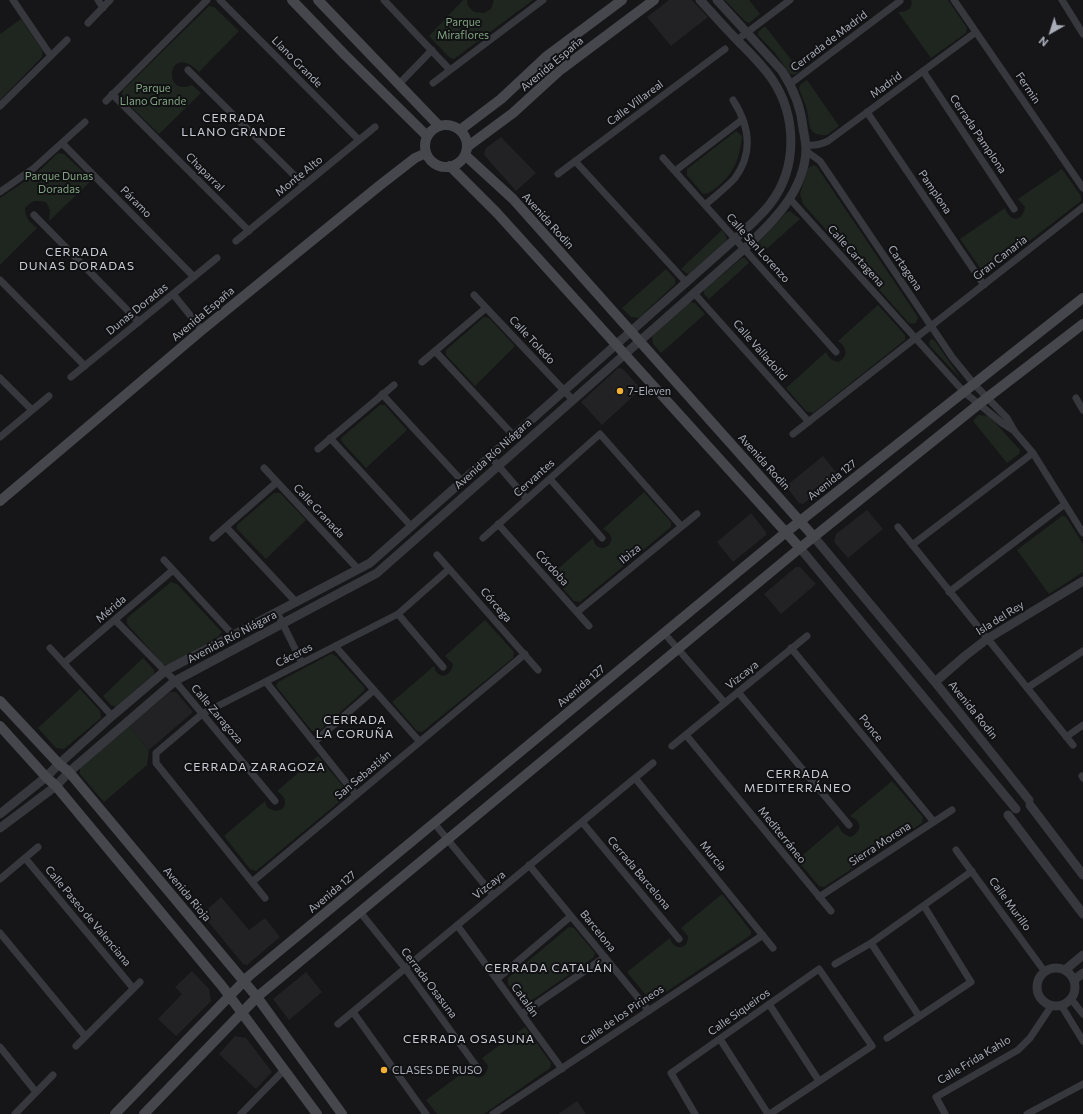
<!DOCTYPE html>
<html>
<head>
<meta charset="utf-8">
<style>
	body { margin:0 }
	#map { position:relative; width:1083px; height:1114px; overflow:hidden; background:#161618; font-family:Commissioner,sans-serif }
	canvas { display:block }
	.north { position:absolute; left:1031px; top:12px; width:40px; height:40px; -webkit-text-stroke:3px #111113; paint-order:stroke; rotate:219deg; font-size:11px; font-weight:700; line-height:16px; text-align:center; color:#a8adb8 }
	.north::after { content:''; display:block; margin:auto; width:14px; height:18px; background:#a8adb8; clip-path:polygon(50% 0,100% 100%,50% 72%,0 100%) }
</style>
</head>
<body>
<div id="map">
<canvas width="1083" height="1114"></canvas>
<div class="north">N</div>
</div>
<script>
const c = document.querySelector('canvas').getContext('2d');
c.lineJoin = 'round';
function fill(path, color) { c.fillStyle = color; c.fill(path, 'evenodd'); }
function trace(path, color, width, dash) { c.strokeStyle = color; c.lineWidth = width; c.lineCap = dash ? 'butt' : 'round'; c.setLineDash(dash || []); c.stroke(path); }
function write(font, color, halo, rows, align = 'center') {
  c.font = font + ' Commissioner,sans-serif'; c.lineWidth = 4; c.setLineDash([]); c.textBaseline = 'middle'; c.strokeStyle = halo; c.fillStyle = color; for (const [text, x, y, turn = 0] of rows) {
    c.save(); c.translate(x, y); c.rotate((+turn || 0) * Math.PI / 180); c.textAlign = isNaN(turn) ? turn : align; if (halo) c.strokeText(text, 0, 0); c.fillText(text, 0, 0); c.restore();
  }
}
fill(new Path2D(`
	M669 0H692L708 17 671 46 647 17Z
	M501 137 536 173 516 191 485 156 484 153 486 148Z
	M618 368 623 369 641 389 602 425 581 402Z
	M823 456 839 476 803 504 799 503 786 486Z
	M867 510 883 529 848 558 834 542 836 534Z
	M751 513 766 532V535L733 562 717 542Z
	M796 567H800L816 584 781 614 764 594Z
	M170 692H176L193 712 149 750 129 726Z
	M221 897 249 930 265 918 280 937 247 965 243 964 202 914Z
	M192 971 209 989 211 1001 176 1036 158 1019 182 994 175 987Z
	M306 972 322 992 289 1020 273 999Z
	M235 1036 246 1038 272 1072 256 1089 219 1054Z
	M577 1101 586 1114H558Z`), '#222225');
fill(new Path2D(`
	M463 0H467L468 6 474 12 484 13 491 9 494 0H533L454 59 450 58 429 36Z
	M725 0H749L760 14 749 23 745 21Z
	M911 0H948L967 28 966 33 931 58 898 12C906 12 914 9 911 0Z
	M209 6 214 7 239 31 199 72C168 40 161 98 192 85L201 93 159 134 121 97 123 90Z
	M21 19 43 51 42 57 0 100V34Z
	M765 26 800 71 794 75 790 74 775 53 758 35V32Z
	M807 80 839 126 827 135C807 136 810 125 807 110 805 103 802 96 799 89L800 85Z
	M736 131 742 136C740 157 734 174 717 187 712 191 709 194 703 194L687 175V169Z
	M58 153 64 154 92 180 49 221 50 210 46 202C36 200 32 200 25 208 25 217 29 222 37 228L0 265V198L36 174Z
	M814 165 817 167 918 317 916 323 912 324 908 322 803 204 800 194 808 168Z
	M1062 169 1081 196V201L988 273 983 272 960 239 1005 208C1010 222 1022 223 1025 207L1018 199Z
	M790 211 800 219 760 255 755 249 756 245 786 213Z
	M722 230 726 236 727 240 689 274 686 273 681 269Z
	M742 258H745L749 263 709 299 704 294V290Z
	M666 269 675 279V284L639 318 631 317 622 308Z
	M689 302 695 303 705 314 661 353 653 344 652 335Z
	M878 305 905 335V340L813 413 806 411 786 388 826 352C829 358 832 361 838 362 849 357 847 347 838 341Z
	M484 317 489 318 515 346 475 386 446 355V350Z
	M932 339 935 341 961 379 930 346 929 342Z
	M380 405H385L407 430 366 468 342 442 341 438Z
	M978 415 989 416 1020 450 1019 454 1007 463 973 421Z
	M644 492 671 522V527L580 602 574 601 551 575 593 538C597 560 625 540 603 529Z
	M274 493H280L306 520 266 559 237 529V525Z
	M1062 516 1066 517 1083 544V572L1049 594 1017 550Z
	M171 582 177 584 222 632 219 636 169 666 163 664 127 624V618Z
	M485 620 514 652 513 658 422 732 417 731 392 702 434 666C437 680 451 678 453 664L445 656Z
	M331 654 336 656 364 687V691L318 732 312 731 276 686 278 682Z
	M143 658 154 670V674L116 707 111 705 103 696Z
	M80 689 100 711 101 718 64 749 56 748 38 728Z
	M129 726 149 750 147 765 104 802 80 774V768Z
	M318 756 347 791 345 797 256 871 250 869 224 836 265 801 267 807C281 818 294 802 277 791Z
	M892 781 923 817 922 823 824 887 819 886 797 860 838 825C841 832 844 835 851 837 863 830 862 822 850 816Z
	M722 894 751 931V935L654 1000 649 999 627 972 670 938C673 951 689 950 688 936L681 928Z
	M569 927 574 928 595 953 593 958 528 1003 522 1002 508 984V978Z
	M525 1027 551 1063 550 1068 484 1114H437L426 1100 468 1069C475 1081 486 1080 488 1066L482 1058Z`), '#1e261f');
trace(new Path2D(`
	M13 0 51 56
	M98 0 103 8
	M220 0 359 140
	M384 0 450 70
	M954 0 1083 188
	M1062 0 1083 34
	M88 23 110 0
	M737 40 790 0
	M188 70 304 185
	M923 71 1014 209
	M433 83 543 0
	M399 84 432 50
	M790 84 900 1
	M112 94 249 231
	M106 101 207 0
	M0 106 67 40
	M867 112 984 285
	M62 143 194 277
	M805 145C814 146 820 145 828 141L976 32
	M806 151 820 161 952 357 974 384 1007 418 1015 432 1033 453 1083 533
	M663 158 836 352
	M575 161 686 282
	M675 171 743 119
	M558 174 725 49
	M0 192 34 168 85 122
	M790 199 964 392 1002 423 1013 430
	M705 205C715 196 726 188 735 178 754 152 749 125 733 100
	M34 215 139 322
	M236 241 375 127
	M0 280 85 366
	M694 293 809 422
	M173 294 202 330
	M474 295 573 400
	M435 351 513 435
	M422 362 486 308
	M71 377 217 258
	M0 378 32 410
	M382 394 462 481
	M1076 398 1083 410
	M793 434 1083 207
	M0 437 49 396
	M330 438 411 526
	M318 449 394 385
	M490 456 527 499
	M264 468 358 569
	M550 479 602 538
	M498 524 589 626
	M226 527 296 602
	M898 527 1073 745
	M213 538 277 482
	M483 538 600 434 681 526
	M912 545 1033 453
	M437 555 538 670
	M164 560 233 635
	M949 592 1065 504
	M277 612 302 663
	M577 612 697 514
	M398 614 443 667
	M115 620 175 681 275 801
	M664 633 725 703
	M335 646 420 742
	M50 648 112 716
	M791 648 934 822
	M64 663 173 570
	M266 682 356 795
	M1027 688 1083 651
	M738 692 849 825
	M686 735 831 911
	M1066 737 1083 725
	M314 742 374 690
	M672 746 807 636
	M1082 776 1083 778
	M635 778 773 948
	M582 822 679 939
	M434 823 493 895
	M956 850 1045 972
	M25 858 133 988
	M529 865 649 1011
	M0 879 38 847
	M252 882 525 654
	M819 897 952 810
	M265 898 156 763V753L202 714 398 614 449 569
	M360 912 405 968 479 1070
	M457 925 562 1069
	M0 933 85 1036
	M871 943 919 1016
	M835 964 871 943 972 871
	M497 979 571 916
	M1071 999 1083 1014
	M769 1004 819 1081
	M1061 1005 1083 1041
	M353 1012 426 1114
	M522 1014 605 957
	M338 1024 653 763
	M887 1038 971 982 924 906
	M720 1039 768 1114
	M76 1046 140 982
	M0 1047 36 1092
	M15 1114 53 1075
	M241 1114 284 1070
	M493 1114 763 935
	M695 1114 671 1073 819 969 872 1046 770 1114
	M945 1114 936 1097 1018 1050 1030 1038 1052 1005
	M1027 1114 1083 1084`), '#37383d', 7);
trace(new Path2D(`
	M814 537 935 682 1029 800
	M800 548 1016 809
	M935 682 965 656 987 639 1083 581
	M1030 805 1083 875
	M0 814 46 777 59 764 112 716 165 671 370 563 735 239C747 228 760 217 770 204 798 168 797 116 772 79 763 66 752 55 741 44 727 30 714 15 700 0
	M1008 815 1083 914
	M0 828 56 786 69 772 175 681 377 573 744 249C772 223 805 191 806 149 806 142 804 135 803 128 801 107 793 88 782 71L717 0
	M1037 987a19 19 0 1 1 38 0a19 19 0 1 1-38 0Z
	M1065 970 1083 955
	M1074 980 1083 973`), '#37383d', 9);
trace(new Path2D(`
	M292 0 345 55 427 136
	M318 0 439 126
	M425 146a21 21 0 1 1 42 0a21 21 0 1 1-42 0Z
	M460 130 501 99 547 56 622 0
	M467 147 513 113 559 71 654 0
	M465 155 513 199 814 537
	M450 166 497 213 800 548
	M0 501 202 330 379 186 415 158 426 153
	M0 701 59 764 69 772 257 997 342 1114
	M0 726 46 777 56 786 222 986 317 1114
	M115 1114 249 976 785 533 1083 298
	M144 1114 257 997 800 548 979 404 1083 324`), '#45474d', 10);
for (const [x, y, r, color] of [
	[620,391,4,"#f2b134"],
	[384,1070,4,"#f2b134"]
]) { const dot = new Path2D(); dot.arc(x, y, r, 0, 2 * Math.PI); c.fillStyle = color; c.fill(dot); trace(dot, '#111113', 1.5); }
write('11px', '#7fa381', '#111113', [
	["Parque",463,22],
	["Miraflores",463,35],
	["Parque",153,88],
	["Llano Grande",153,101],
	["Parque Dunas",59,176],
	["Doradas",59,189]
]);
write('11px', '#a8adb8', '#111113', [
	["Cerrada de Madrid",829,41,-37],
	["Llano Grande",297,62,45],
	["Avenida España",552,64,-40],
	["Madrid",886,85,-36],
	["Fermin",1028,88,56],
	["Calle Villareal",635,103,-37],
	["Cerrada Pamplona",978,134,56],
	["Chaparral",205,172,45],
	["Monte Alto",299,176,-39],
	["Pamplona",935,192,56],
	["Páramo",136,202,45],
	["Avenida Rodin",548,221,48],
	["Calle San Lorenzo",758,248,48],
	["Calle Cartagena",856,256,48],
	["Gran Canaria",1000,258,-38],
	["Cartagena",905,268,56],
	["Dunas Doradas",137,309,-39],
	["Avenida España",203,314,-40],
	["Calle Toledo",532,340,47],
	["Calle Valladolid",760,350,49],
	["Avenida Río Niágara",493,454,-42],
	["Avenida Rodin",764,462,48],
	["Cervantes",534,478,-42],
	["Avenida 127",832,480,-38],
	["Calle Granada",319,511,47],
	["Ibiza",630,554,-39],
	["Córdoba",552,568,48],
	["Córcega",496,605,49],
	["Mérida",111,609,-40],
	["Isla del Rey",1000,618,-32],
	["Avenida Río Niágara",232,637,-28],
	["Cáceres",294,655,-27],
	["Vizcaya",742,675,-39],
	["Avenida 127",581,686,-40],
	["Avenida Rodin",973,710,51],
	["Calle Zaragoza",217,714,50],
	["Ponce",871,728,51],
	["San Sebastián",363,775,-40],
	["Mediterráneo",782,835,51],
	["Sierra Morena",880,844,-33],
	["Murcia",713,856,51],
	["Cerrada Barcelona",639,873,50],
	["Vizcaya",489,885,-39],
	["Avenida 127",332,892,-40],
	["Avenida Rioja",187,894,50],
	["Calle Murillo",1010,904,54],
	["Calle Paseo de Valenciana",88,916,50],
	["Barcelona",598,931,51],
	["Cerrada Osasuna",429,983,53],
	["Catalán",525,1000,54],
	["Calle Siqueiros",739,1012,-35],
	["Calle de los Pirineos",622,1015,-34],
	["Calle Frida Kahlo",974,1060,-31]
]);
write('11px', '#a8adb8', '#111113', [
	["7-Eleven",628,391],
	["CLASES DE RUSO",392,1070]
], 'left');
c.letterSpacing = '1px';
write('12px', '#c9ccd4', '#111113', [
	["CERRADA",234,118],
	["LLANO GRANDE",234,132],
	["CERRADA",77,252],
	["DUNAS DORADAS",77,266],
	["CERRADA",355,720],
	["LA CORUÑA",355,734],
	["CERRADA ZARAGOZA",255,767],
	["CERRADA",798,774],
	["MEDITERRÁNEO",798,788],
	["CERRADA CATALÁN",549,968],
	["CERRADA OSASUNA",469,1039]
]);
c.letterSpacing = '0px';
</script>
</body>
</html>
